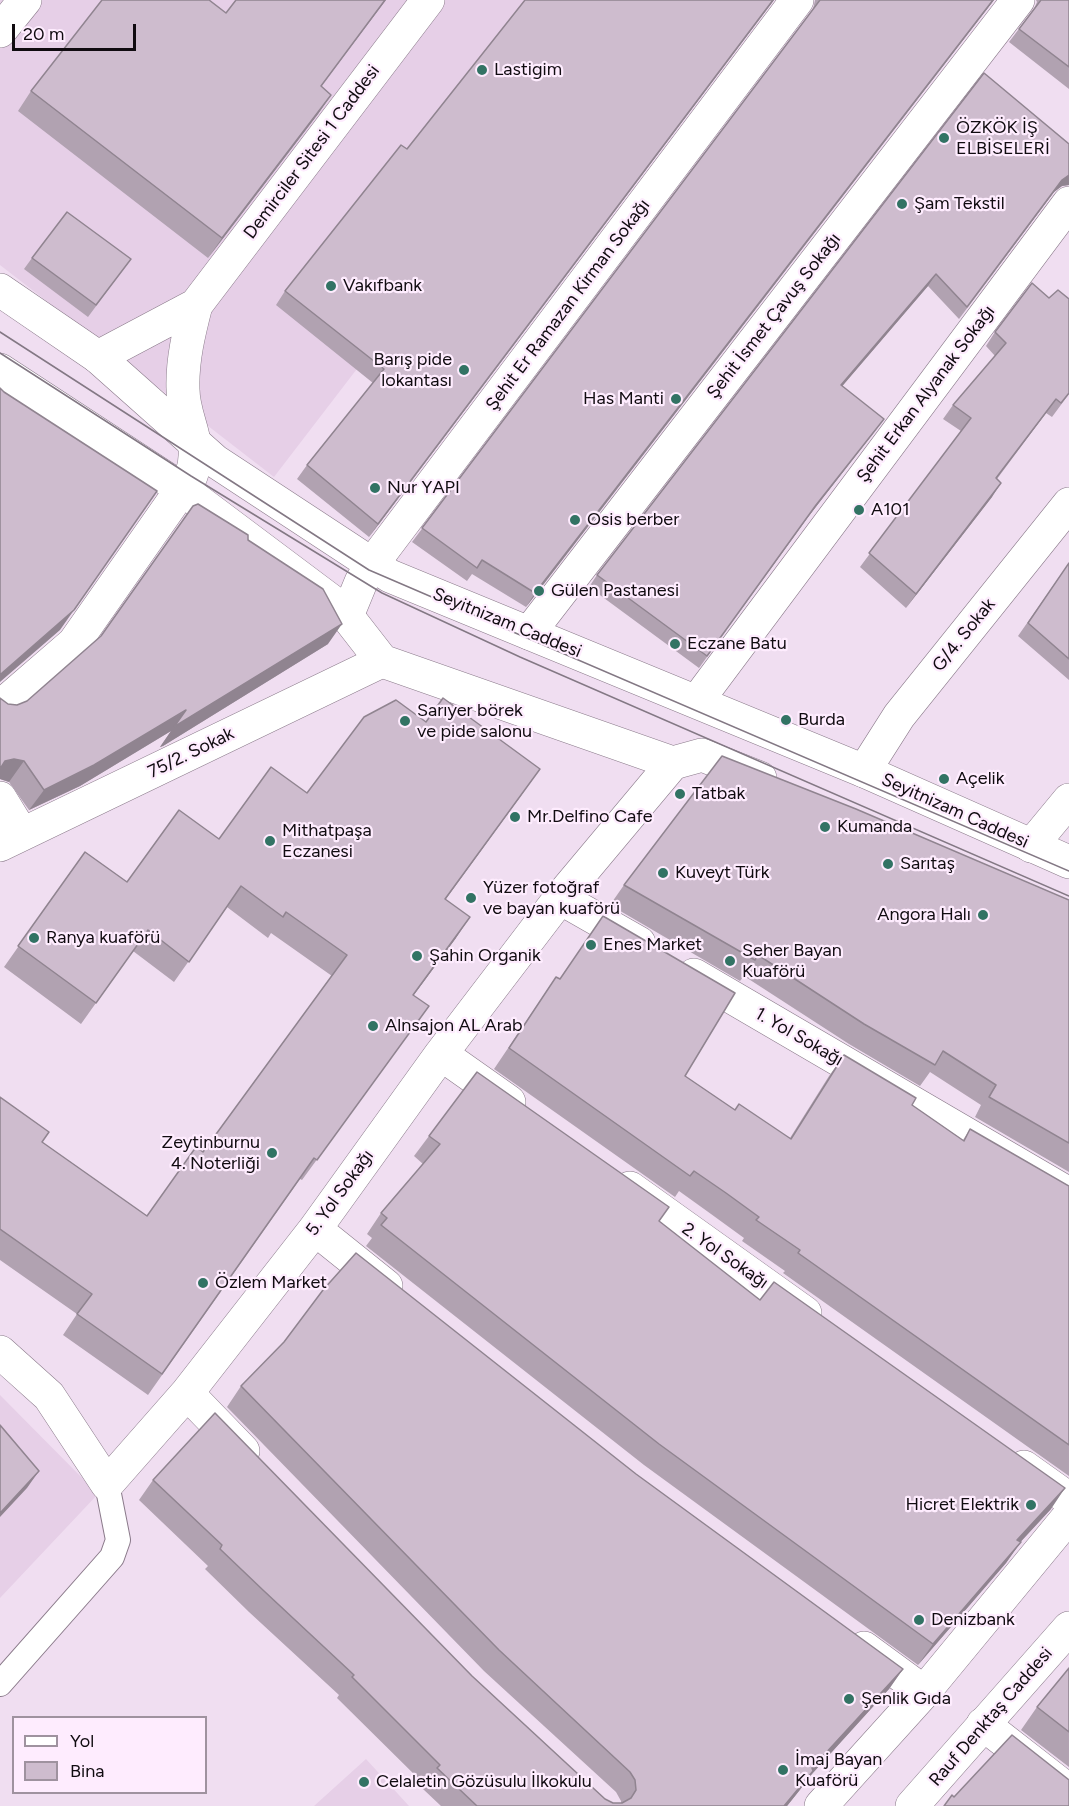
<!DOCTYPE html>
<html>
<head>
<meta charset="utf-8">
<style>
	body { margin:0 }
	#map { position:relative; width:1069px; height:1806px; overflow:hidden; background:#f0def1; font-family:Figtree,sans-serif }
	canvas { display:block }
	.legend { position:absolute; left:12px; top:1716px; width:195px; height:78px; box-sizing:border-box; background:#feecfe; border:2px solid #9f929f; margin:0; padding:8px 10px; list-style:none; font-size:18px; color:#100b10 }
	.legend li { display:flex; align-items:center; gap:12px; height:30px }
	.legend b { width:30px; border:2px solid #9f929f }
	.scale { position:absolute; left:12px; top:24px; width:124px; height:27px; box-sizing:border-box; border:3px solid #100b10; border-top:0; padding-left:8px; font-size:18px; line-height:21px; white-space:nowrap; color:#100b10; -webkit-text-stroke:4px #feecfe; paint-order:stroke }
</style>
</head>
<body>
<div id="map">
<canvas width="1069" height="1806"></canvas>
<ul class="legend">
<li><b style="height:8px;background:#fff"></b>Yol</li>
<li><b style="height:16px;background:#cebcce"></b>Bina</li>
</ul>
<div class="scale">20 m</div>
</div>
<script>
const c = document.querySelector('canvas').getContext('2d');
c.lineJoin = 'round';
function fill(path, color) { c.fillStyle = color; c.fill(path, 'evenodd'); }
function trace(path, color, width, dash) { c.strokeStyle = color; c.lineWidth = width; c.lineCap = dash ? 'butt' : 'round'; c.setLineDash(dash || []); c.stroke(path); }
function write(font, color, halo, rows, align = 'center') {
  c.font = font + ' Figtree,sans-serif'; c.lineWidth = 4.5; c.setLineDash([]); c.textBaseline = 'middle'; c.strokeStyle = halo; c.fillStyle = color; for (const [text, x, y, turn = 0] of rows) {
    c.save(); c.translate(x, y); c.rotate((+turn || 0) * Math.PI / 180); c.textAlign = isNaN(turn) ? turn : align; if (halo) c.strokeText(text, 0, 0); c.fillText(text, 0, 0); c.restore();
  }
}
fill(new Path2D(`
	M0 0H640L274 477 0 265Z
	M0 1395 98 1494 0 1598Z
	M366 1759 409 1806H314Z`), '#e6cfe7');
const lane = new Path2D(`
	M0 1684 112 1557 118 1540 107 1484`);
const street = new Path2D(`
	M0 31 25 0
	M98 357 196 305
	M347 616 361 582 379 555 797 0
	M529 633 1018 0
	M697 701 1069 203
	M0 707 74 643 191 476C204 442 183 421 183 389 182 360 189 332 196 305L428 0
	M864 771 899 716 1069 504
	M0 798 22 834
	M0 845 382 661
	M1031 846 1069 800
	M560 898 639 943
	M694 975 1069 1194
	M441 1054 509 1102
	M630 1188 805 1313
	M315 1229 386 1286
	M0 1352 49 1396 107 1484 187 1393 315 1229 441 1054 560 898 673 763
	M187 1393 243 1451
	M1024 1467 1069 1499
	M864 1648 924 1692
	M983 1724 1069 1791`);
const secondary = new Path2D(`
	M0 290 98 357 215 461 390 576 864 771 1069 862
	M0 370 182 489 330 600 347 616 382 661 673 763 702 755 760 778
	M821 1806 924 1692 1069 1516
	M912 1806 1069 1628`);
trace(lane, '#8a7a8a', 26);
trace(street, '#8a7a8a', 34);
trace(secondary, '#8a7a8a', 34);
trace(lane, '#fff', 24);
trace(street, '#fff', 33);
trace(secondary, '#fff', 33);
trace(new Path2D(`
	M0 332 369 570 1069 871
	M0 353 191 476 382 593 520 657 1069 896`), '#837884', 1.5);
fill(new Path2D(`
	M525 0H774L369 537 297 479 307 465 373 383 276 305 285 291 407 149Z
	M815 0H994L526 607 472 574 467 581 412 542 813 9Z
	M1036 0H1069V89L1009 42 1034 9 1037 2Z
	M321 87 331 95 318 114 208 258 18 111 31 91Z
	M1069 144V185L1062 186 1054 192 959 319 928 286 842 386 876 430 808 517 699 668 589 587 597 575Z
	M32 258 131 259 88 317 24 269Z
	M1049 298 1069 299V394L1052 417 1046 413 997 479 992 497 906 608 860 567 961 431 943 419 953 405 995 356 986 346 995 332Z
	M248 540 328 644 163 746 160 747 171 731 80 786 29 810 9 782 0 779 8 704 17 705 27 701Z
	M1069 563V680L1018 636Z
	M426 722 525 790 446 899 456 938 413 996 429 1006 302 1180 300 1179 148 1395 63 1335 77 1314 0 1260V1097L42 1142 147 1216 203 1152 332 976 271 933 268 938 227 907 174 982 133 951 81 1024 4 967 85 852 127 882 219 839 307 793Z
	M624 885 1069 900V1172L975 1117 981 1105 930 1072 920 1086 849 1044 744 976 740 981 610 905Z
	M556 977 685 1076 735 1110 790 1138 829 1076 844 1055 912 1105 963 1140 970 1129 1069 1186V1476L783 1273 785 1271 742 1241 744 1238 711 1214 679 1191 675 1197 494 1069Z
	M429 1136 659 1221 760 1300 1051 1509 1020 1542 1006 1563 918 1665 644 1465 366 1246 372 1238 367 1234 381 1213 423 1164 414 1156Z
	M241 1386 636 1474 903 1669 889 1689 811 1775 799 1791 787 1806H441L423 1789 425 1785 337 1698 339 1695 249 1612 205 1569 208 1566 139 1500 153 1480 472 1676 605 1799 613 1803H621V1801L616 1792 484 1671 227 1407Z
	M1069 1668V1767L1021 1730 1037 1707Z`), '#b1a2b1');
fill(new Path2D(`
	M385 0H386L307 105 321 86Z
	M773 0H774L369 537 378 524Z
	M993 0H994L526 607 535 593Z
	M331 95 318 114 208 258 222 238Z
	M1069 175V185L1062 186 1054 192 959 319 1062 180Z
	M936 274 928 286 833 397 841 385Z
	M1056 399 1046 413 986 492 996 478Z
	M884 419 808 517 699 668 816 505Z
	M1001 483 992 497 906 608 916 594Z
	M74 610 60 630 0 682V675L2 673Z
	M342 624 328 644 163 746 160 747 171 731 80 786 29 810 44 790Z
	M14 759 24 761 9 782 0 779V769L5 761Z
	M540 769 525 790 431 919 445 899Z
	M470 917 456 938 398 1016 413 995Z
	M39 1471 27 1488 0 1517V1513Z
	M1065 1488 1051 1509 1003 1561 1017 1540Z
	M1021 1542 1006 1563 918 1665 933 1644Z
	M903 1669 889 1689 811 1775 799 1791 787 1806H784L812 1768Z`), '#908490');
const building = new Path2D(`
	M102 0H209L226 13 236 0H385L321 86 331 95 222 238 31 91Z
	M525 0H773L378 524 307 465 384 369 285 291 401 145 407 149Z
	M820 0H993L535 593 482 560 477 568 422 528Z
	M1041 0H1069V67L1019 29Z
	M984 73 1069 144V175L1062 180 967 307 936 274 841 385 884 419 816 505 707 656 597 575Z
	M67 212 131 259 96 305 32 258Z
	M1032 283 1049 298 1058 290 1069 299V393L1061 403 1056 399 996 478 1001 483 916 594 869 553 971 418 953 405 1006 343 995 332Z
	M0 388 4 392 157 491 74 610 2 673 0 675Z
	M198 504 248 535V540L323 589 342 624 177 725 174 727 186 710 94 765 44 790 24 761 14 759 5 761 0 769V698L8 704 17 705 27 701 101 636 193 506Z
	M1069 563V659L1028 623Z
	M443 698 540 769 445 899 470 917 413 995 429 1006 317 1160 314 1158 162 1374 77 1314 92 1294 0 1229V1097L49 1132 42 1142 147 1216 196 1147 203 1152 347 955 286 912 283 917 241 886 189 962 148 930 96 1003 18 946 85 852 127 882 179 810 219 839 271 767 307 793 364 717 396 700 426 722Z
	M722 756 856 809 1069 900V1143L989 1097 996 1085 943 1051 935 1065 864 1024 758 955 755 960 624 885Z
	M603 916 735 993 685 1076 735 1110 739 1104 791 1139 844 1055 916 1098 912 1105 964 1141 970 1129 1069 1186V1445L798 1253 800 1250 756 1220 759 1217 726 1193 694 1171 690 1176 509 1048 556 977 560 979Z
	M477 1072 669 1207 659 1221 760 1300 774 1282 1065 1488 1017 1540 1021 1542 933 1644 659 1444 381 1225 387 1218 381 1213 440 1144 429 1136Z
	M356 1253 636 1474 903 1669 812 1768 813 1771 784 1806H477L437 1768 440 1765 352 1677 354 1675 264 1591 220 1549 222 1545 153 1480 215 1413 472 1676 605 1799 613 1803H622L631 1798 636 1790 635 1780 630 1772 499 1650 241 1386 284 1342 323 1290Z
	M0 1425 39 1471 0 1513Z
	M1069 1668V1732L1037 1707Z
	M1012 1735 1069 1780V1806H944L952 1795 954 1797Z`);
fill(building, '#cebcce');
trace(building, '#908490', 1.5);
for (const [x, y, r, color] of [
	[482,70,6,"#327364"],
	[944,138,6,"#327364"],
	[902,204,6,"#327364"],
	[331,286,6,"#327364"],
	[464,370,6,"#327364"],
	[676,399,6,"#327364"],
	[375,488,6,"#327364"],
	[859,510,6,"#327364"],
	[575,520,6,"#327364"],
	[539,591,6,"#327364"],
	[675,644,6,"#327364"],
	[786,720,6,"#327364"],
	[405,721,6,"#327364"],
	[944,779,6,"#327364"],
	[680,794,6,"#327364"],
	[515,817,6,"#327364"],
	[825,827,6,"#327364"],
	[270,841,6,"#327364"],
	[888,864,6,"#327364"],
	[663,873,6,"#327364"],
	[471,898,6,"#327364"],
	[983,915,6,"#327364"],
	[34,938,6,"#327364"],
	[591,945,6,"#327364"],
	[417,956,6,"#327364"],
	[730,961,6,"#327364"],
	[373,1026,6,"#327364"],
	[272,1153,6,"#327364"],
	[203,1283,6,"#327364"],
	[1031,1505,6,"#327364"],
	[919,1620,6,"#327364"],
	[849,1699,6,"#327364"],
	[783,1770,6,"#327364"],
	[364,1782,6,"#327364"]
]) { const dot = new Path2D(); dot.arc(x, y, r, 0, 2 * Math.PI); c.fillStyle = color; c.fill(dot); trace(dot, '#feecfe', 2); }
write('18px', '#100b10', '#feecfe', [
	["Lastigim",494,70],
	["ÖZKÖK İŞ",956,128],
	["ELBİSELERİ",956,149],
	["Şam Tekstil",914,204],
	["Vakıfbank",343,286],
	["Barış pide",452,360,"right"],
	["lokantası",452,381,"right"],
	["Has Manti",664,399,"right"],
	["Nur YAPI",387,488],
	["A101",871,510],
	["Osis berber",587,520],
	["Gülen Pastanesi",551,591],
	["Eczane Batu",687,644],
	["Sarıyer börek",417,711],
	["ve pide salonu",417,732],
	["Burda",798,720],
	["Açelik",956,779],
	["Tatbak",692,794],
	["Mr.Delfino Cafe",527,817],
	["Kumanda",837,827],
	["Mithatpaşa",282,831],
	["Eczanesi",282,852],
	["Sarıtaş",900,864],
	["Kuveyt Türk",675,873],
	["Yüzer fotoğraf",483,888],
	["ve bayan kuaförü",483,909],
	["Angora Halı",971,915,"right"],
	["Ranya kuaförü",46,938],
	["Enes Market",603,945],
	["Seher Bayan",742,951],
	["Kuaförü",742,972],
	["Şahin Organik",429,956],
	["Alnsajon AL Arab",385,1026],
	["Zeytinburnu",260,1143,"right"],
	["4. Noterliği",260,1164,"right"],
	["Özlem Market",215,1283],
	["Hicret Elektrik",1019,1505,"right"],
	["Denizbank",931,1620],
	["Şenlik Gıda",861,1699],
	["İmaj Bayan",795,1760],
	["Kuaförü",795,1781],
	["Celaletin Gözüsulu İlkokulu",376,1782]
], 'left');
write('18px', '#100b10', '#feecfe', [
	["Demirciler Sitesi 1 Caddesi",312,152,-53],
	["Şehit Er Ramazan Kirman Sokağı",568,305,-53],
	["Şehit İsmet Çavuş Sokağı",774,316,-52],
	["Şehit Erkan Alyanak Sokağı",926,394,-53],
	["Seyitnizam Caddesi",507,623,22],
	["G/4. Sokak",964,635,-51],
	["75/2. Sokak",191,753,-26],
	["Seyitnizam Caddesi",955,811,24],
	["1. Yol Sokağı",799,1037,30],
	["5. Yol Sokağı",340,1193,-54],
	["2. Yol Sokağı",725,1256,35],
	["Rauf Denktaş Caddesi",991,1717,-49]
]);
</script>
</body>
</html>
